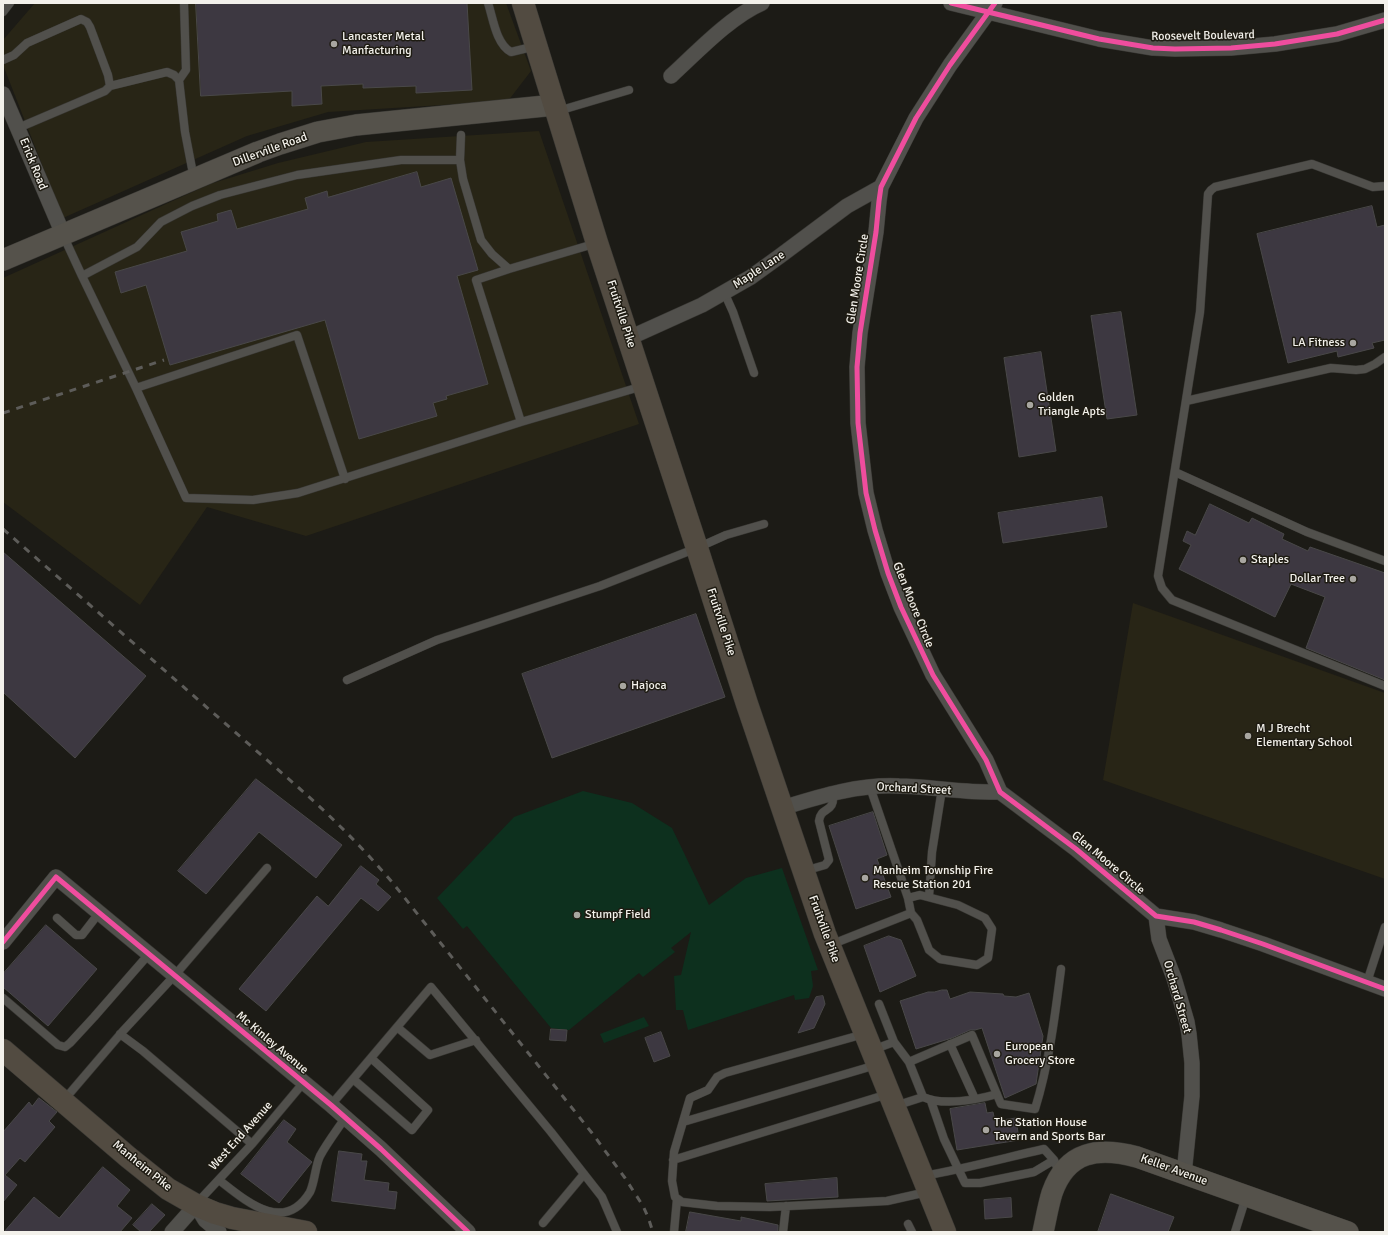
<!DOCTYPE html>
<html>
<head>
<meta charset="utf-8">
<style>
	body { margin:0 }
	#map { position:relative; width:1388px; height:1235px; overflow:hidden; background:#1c1b16; font-family:Signika,sans-serif }
	canvas { display:block }
	.frame { position:absolute; inset:0; border:4px solid #f3f1eb; pointer-events:none }
</style>
</head>
<body>
<div id="map">
<canvas width="1388" height="1235"></canvas>
<div class="frame"></div>
</div>
<script>
const c = document.querySelector('canvas').getContext('2d');
c.lineJoin = 'round';
function fill(path, color) { c.fillStyle = color; c.fill(path, 'evenodd'); }
function trace(path, color, width, dash) { c.strokeStyle = color; c.lineWidth = width; c.lineCap = dash ? 'butt' : 'round'; c.setLineDash(dash || []); c.stroke(path); }
function write(font, color, halo, rows, align = 'center') {
  c.font = font + ' Signika,sans-serif'; c.lineWidth = 3; c.setLineDash([]); c.textBaseline = 'middle'; c.strokeStyle = halo; c.fillStyle = color; for (const [text, x, y, turn = 0] of rows) {
    c.save(); c.translate(x, y); c.rotate((+turn || 0) * Math.PI / 180); c.textAlign = isNaN(turn) ? turn : align; if (halo) c.strokeText(text, 0, 0); c.fillText(text, 0, 0); c.restore();
  }
}
fill(new Path2D(`
	M35 3H506L531 71 508 101 328 112 247 136 63 218 3 65V40Z
	M539 131 639 424 306 536 207 507 140 605 3 502V278L210 184 278 163 366 142Z
	M1133 603 1385 693V879L1103 780Z`), '#282516');
fill(new Path2D(`
	M583 791 632 803 672 828 709 905 746 878 782 868 818 970 811 971 813 986 809 998 795 1000 794 995 688 1030 683 1010H676L674 976 681 975 691 932 671 948 675 952 643 977 639 973 569 1030 551 1028 467 926 463 929 437 898 514 817Z
	M644 1017 649 1026 604 1043 600 1034Z`), '#0d301e');
const building = new Path2D(`
	M196 3H467L472 90 416 93V86L363 88V84L321 86 322 104 292 106V91L201 96Z
	M417 172 421 187 451 178 478 270 457 276 488 384 446 396 447 399 433 403 437 416 359 439 325 320 170 365 146 285 121 293 115 272 187 251 181 232 218 221 217 214 231 210 237 229 308 209 305 198 327 191 328 197Z
	M1372 206 1377 227 1385 225V340L1372 343 1374 348 1338 357 1337 351 1288 363 1257 234Z
	M1121 312 1137 415 1107 419 1091 316Z
	M1041 352 1056 451 1019 457 1004 358Z
	M1102 497 1107 527 1003 543 998 513Z
	M1210 504 1249 523 1252 518 1284 534 1282 539 1308 551 1310 547 1385 573V680L1306 648 1325 597 1291 584 1275 617 1179 569 1191 545 1183 541 1187 531 1195 535Z
	M3 552 146 676 75 758 3 692Z
	M696 614 725 697 552 758 522 674Z
	M256 779 342 845 316 878 259 832 206 894 178 871Z
	M873 812 887 855 877 859 891 897 856 909 829 826Z
	M361 866 379 880 376 884 391 897 378 911 361 898 266 1011 239 989 317 896 328 906Z
	M46 925 97 969 48 1026 3 987V974Z
	M889 936 901 940 916 976 880 992 864 946Z
	M942 990H947L950 999 970 992 1003 994 1004 996 1016 997 1029 993 1043 1036 1036 1084 1005 1098 982 1028 975 1030H970L952 1038 916 1049 900 1001 928 992H934Z
	M823 996 825 1004 814 1028 798 1033 816 997Z
	M551 1029 567 1030 566 1041 550 1040Z
	M661 1032 670 1056 654 1062 645 1038Z
	M39 1098 57 1112 49 1121 55 1127 25 1162 20 1158 5 1175 17 1185 3 1202V1132L29 1102 32 1106Z
	M985 1103 987 1113 993 1112 995 1121 1016 1118 1019 1140 957 1150 950 1109Z
	M284 1120 296 1129 287 1142 312 1162 279 1203 241 1174Z
	M339 1151 362 1154 361 1161H367L364 1180 389 1183 388 1191 397 1192 395 1209 332 1201Z
	M103 1167 130 1190 117 1206 132 1218 120 1232H4L34 1197 59 1218Z
	M837 1178 838 1197 767 1201 765 1184Z
	M1111 1194 1174 1217 1168 1232H1098Z
	M1011 1198 1012 1217 985 1219 984 1200Z
	M152 1204 165 1215 149 1232H141L133 1225Z
	M690 1212 741 1221V1217L778 1225V1232H686Z`);
fill(building, '#3d3841');
trace(building, '#494848', 1);
const service = new Path2D(`
	M488 3C493 18 496 44 511 52L536 46
	M3 12 10 3
	M3 60 14 55 27 43 81 19 87 22 90 27 108 75 110 86 105 91 18 128
	M179 80 186 70 184 3
	M110 86 167 72 174 75 179 80 185 132 194 179
	M558 111 629 90
	M460 160 463 179 481 240 492 254 509 269 597 243
	M1385 186 1373 187 1312 164 1215 187 1211 190 1208 194 1200 312 1158 576 1162 588 1172 600 1385 686
	M63 235 82 276 137 247 161 222 192 206 220 195 297 175 401 160H460L461 135
	M509 269 476 280 521 422 643 386
	M82 276 136 388
	M724 292 733 312 754 373
	M1186 401 1331 368 1356 370 1365 369 1375 364 1385 357
	M1175 472 1307 532 1385 561
	M345 479 297 335 136 388 186 498 253 500 298 493 521 422
	M347 680 437 640 600 586 697 548 726 535 764 524
	M870 787 908 898
	M804 871 825 865 829 860 819 821C821 805 835 815 833 793
	M929 897 932 852 942 789
	M57 918 76 935H82L99 913
	M830 945 911 913 917 920 929 950 940 959 977 965 988 958 992 929 985 918 958 905 920 895 908 898 911 913
	M1367 982 1385 927
	M3 998 58 1045 65 1047 70 1043 94 1017 149 954
	M879 1004 894 1042 909 1062 923 1097C943 1106 976 1100 997 1094
	M397 1027 430 1055 476 1040
	M120 1034 143 1051 252 1144
	M864 1034 725 1073 717 1077 708 1090 690 1098 674 1152 672 1181 675 1197 682 1202 717 1206 770 1207 887 1201 927 1192
	M950 1044 975 1099
	M872 1050 894 1042
	M909 1062 972 1035 1001 1104 1035 1109C1049 1064 1055 1016 1061 969
	M353 1079 412 1130 428 1110 371 1058
	M64 1100 123 1031 175 975 267 868
	M931 1101 944 1139 965 1183H980L1034 1172 1054 1160
	M331 1105 431 987 551 1132 602 1197 617 1232
	M895 1106 923 1097
	M683 1122 876 1065
	M673 1160 888 1094
	M923 1176C964 1169 1004 1158 1044 1149L1054 1160 1056 1165
	M219 1180C246 1201 284 1235 310 1192 315 1181 315 1167 320 1156 327 1143 337 1130 345 1118
	M196 1204 252 1144 304 1082
	M543 1223 584 1174
	M908 1224 912 1232
	M674 1232 677 1199
	M783 1232 786 1206
	M1235 1232 1246 1197`);
const minor = new Path2D(`
	M951 3 1099 39 1153 48 1175 49 1231 48 1275 44 1337 34 1385 20
	M995 3 950 65 916 118 881 187 879 201 876 232 860 333 857 367 858 423 866 493 875 530 888 573 901 607 933 675 986 760 1000 792 1076 849 1156 916 1194 922 1221 930 1263 944 1385 989
	M671 76C696 53 731 16 762 3
	M3 94 63 234
	M629 338 702 305 751 277 780 256 847 206 881 187
	M782 808C821 796 859 784 899 786 922 786 944 790 966 791 977 792 989 792 1000 792
	M1156 916 1159 939 1174 978 1187 1022 1189 1034 1192 1063V1096L1184 1174
	M3 942 56 877 331 1105 381 1149 468 1232
	M172 1232 196 1205 205 1220 219 1232`);
const secondary = new Path2D(`
	M3 260 258 152 280 144 318 132 356 125 555 105
	M1043 1232C1046 1219 1048 1206 1052 1193 1067 1150 1099 1147 1137 1157L1348 1232`);
const primary = new Path2D(`
	M523 3 597 243 697 548 747 704 825 934 945 1232
	M3 1050 128 1157 168 1189 196 1205 215 1213 232 1218 306 1232`);
trace(service, '#393834', 9);
trace(minor, '#393834', 16);
trace(secondary, '#393834', 22);
trace(primary, '#393834', 23);
trace(service, '#51504c', 8);
trace(minor, '#51504c', 15);
trace(secondary, '#55524b', 21);
trace(primary, '#524b41', 22);
trace(new Path2D(`
	M3 413 164 360
	M3 529 299 788C332 817 363 848 392 882L592 1133 625 1178 643 1206 648 1217 653 1232`), '#5d5c59', 3, [7, 7]);
trace(new Path2D(`
	M951 3 1099 39 1153 48 1175 49 1231 48 1275 44 1337 34 1385 20
	M995 3 950 65 916 118 881 187 879 201 876 232 860 333 857 367 858 423 866 493 875 530 888 573 901 607 933 675 986 760 1000 792 1076 849 1156 916 1194 922 1221 930 1263 944 1385 989
	M3 942 56 877 331 1105 381 1149 468 1232`), '#ef4d9e', 5);
for (const [x, y, r, color] of [
	[334,44,4,"#a8a6a0"],
	[1353,343,4,"#a8a6a0"],
	[1030,405,4,"#a8a6a0"],
	[1243,560,4,"#a8a6a0"],
	[1353,579,4,"#a8a6a0"],
	[623,686,4,"#a8a6a0"],
	[1248,736,4,"#a8a6a0"],
	[865,878,4,"#a8a6a0"],
	[577,915,4,"#a8a6a0"],
	[997,1054,4,"#a8a6a0"],
	[986,1130,4,"#a8a6a0"]
]) { const dot = new Path2D(); dot.arc(x, y, r, 0, 2 * Math.PI); c.fillStyle = color; c.fill(dot); trace(dot, '#1f1c13', 1.5); }
write('12px', '#f3f1eb', '#1f1c13', [
	["Roosevelt Boulevard",1203,36,-1],
	["Dillerville Road",270,150,-20],
	["Erick Road",33,164,68],
	["Maple Lane",759,270,-33],
	["Glen Moore Circle",858,279,-81],
	["Fruitville Pike",621,314,72],
	["Glen Moore Circle",913,605,68],
	["Fruitville Pike",721,622,72],
	["Orchard Street",914,789,3],
	["Glen Moore Circle",1108,863,40],
	["Fruitville Pike",824,929,70],
	["Orchard Street",1177,997,74],
	["Mc Kinley Avenue",272,1043,40],
	["West End Avenue",241,1136,-48],
	["Manheim Pike",142,1166,39],
	["Keller Avenue",1174,1170,20]
]);
write('12px', '#f3f1eb', '#1f1c13', [
	["Lancaster Metal",342,37],
	["Manfacturing",342,51],
	["LA Fitness",1345,343,"right"],
	["Golden",1038,398],
	["Triangle Apts",1038,412],
	["Staples",1251,560],
	["Dollar Tree",1345,579,"right"],
	["Hajoca",631,686],
	["M J Brecht",1256,729],
	["Elementary School",1256,743],
	["Manheim Township Fire",873,871],
	["Rescue Station 201",873,885],
	["Stumpf Field",585,915],
	["European",1005,1047],
	["Grocery Store",1005,1061],
	["The Station House",994,1123],
	["Tavern and Sports Bar",994,1137]
], 'left');
</script>
</body>
</html>
